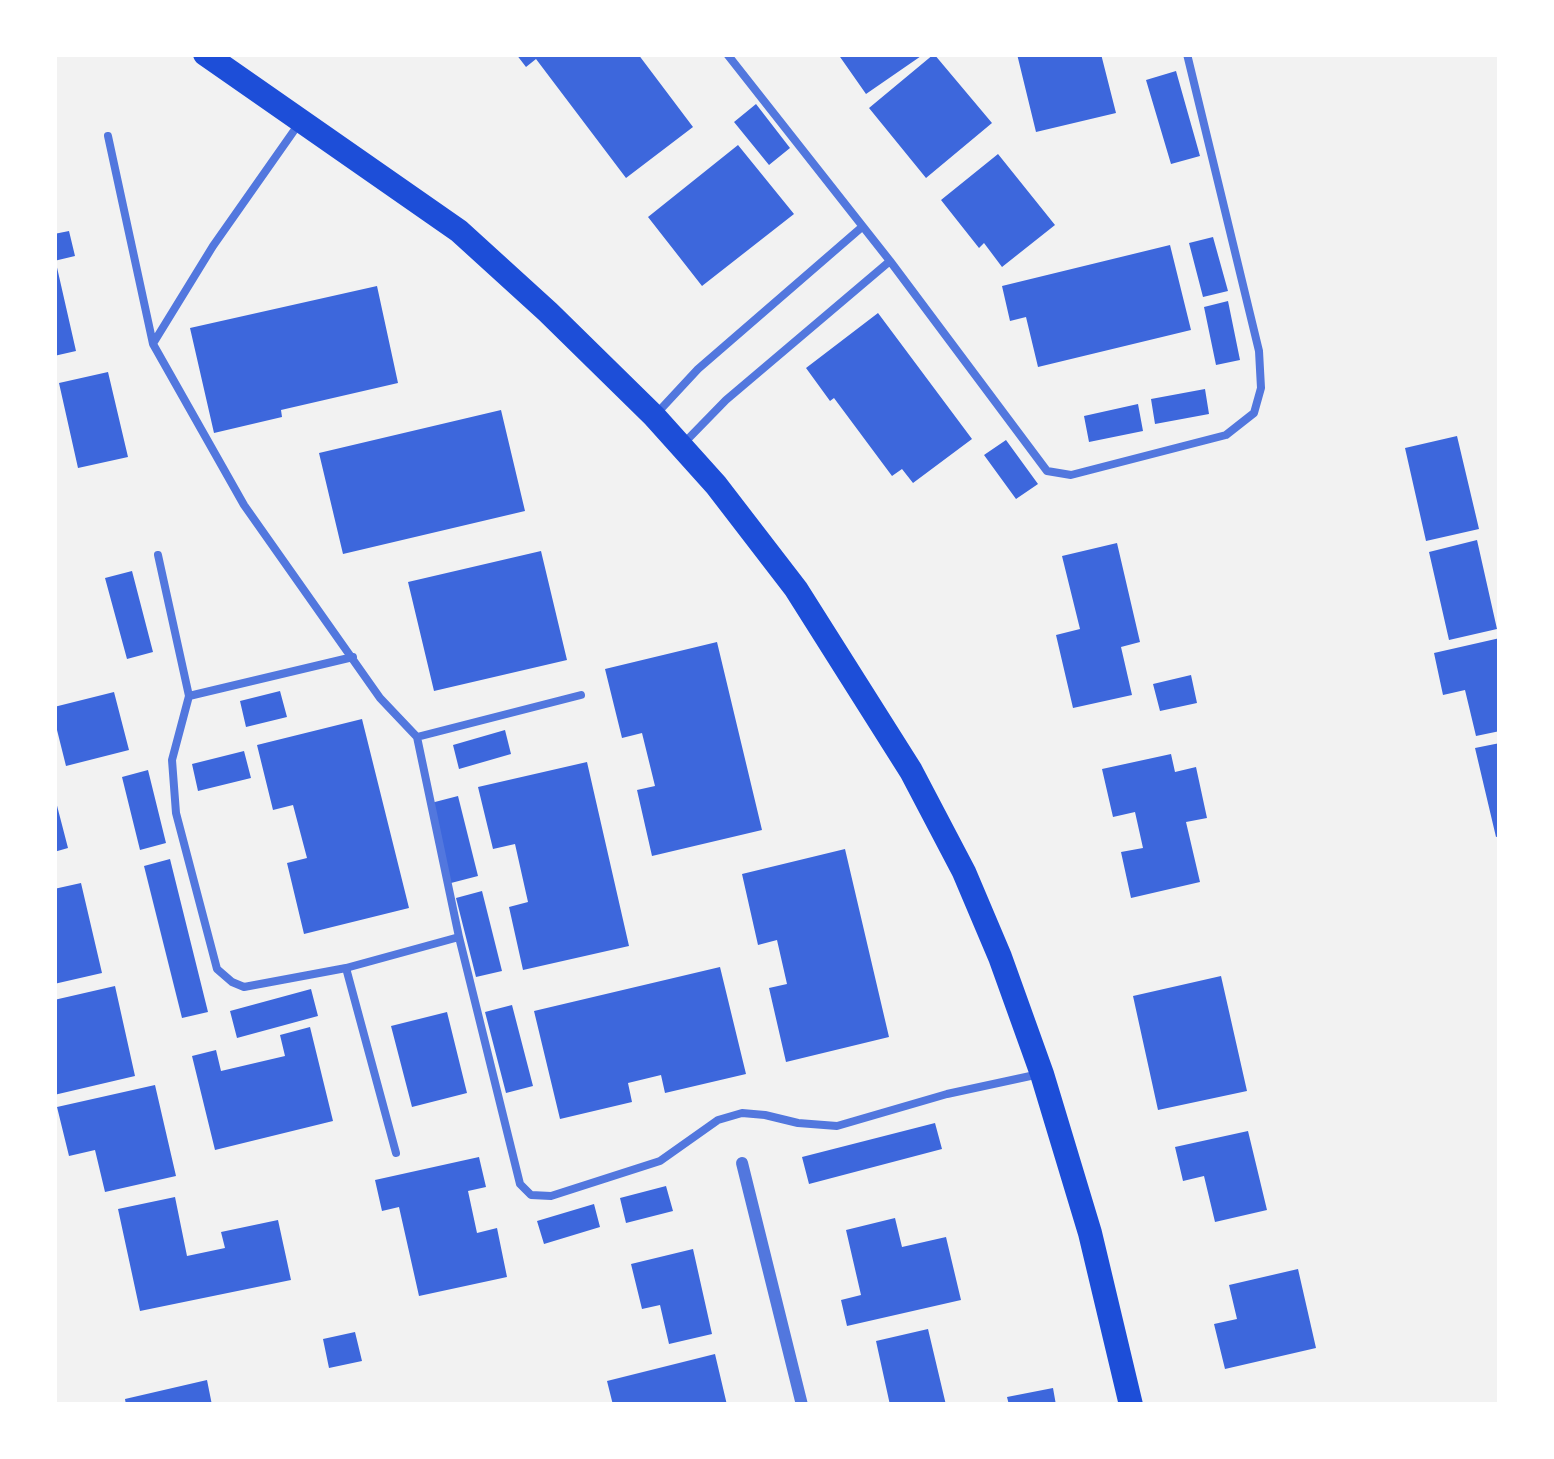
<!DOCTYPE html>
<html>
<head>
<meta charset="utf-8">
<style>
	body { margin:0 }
	#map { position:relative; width:1554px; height:1459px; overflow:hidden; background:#f2f2f2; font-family:"PT Serif",serif }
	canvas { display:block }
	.frame { position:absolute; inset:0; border:57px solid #fff; pointer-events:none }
</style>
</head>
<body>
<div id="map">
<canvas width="1554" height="1459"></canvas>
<div class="frame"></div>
</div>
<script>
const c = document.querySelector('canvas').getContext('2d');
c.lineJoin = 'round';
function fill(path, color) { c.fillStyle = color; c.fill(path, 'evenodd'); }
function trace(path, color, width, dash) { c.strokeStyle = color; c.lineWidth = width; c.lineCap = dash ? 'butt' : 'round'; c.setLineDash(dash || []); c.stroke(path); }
fill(new Path2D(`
	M516 54H638L693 127 626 178 536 59 526 67Z
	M838 54H924L866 94Z
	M934 54 992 123 926 178 869 108Z
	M1017 54H1101L1116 113 1036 132Z
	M1176 71 1200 156 1171 164 1146 80Z
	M756 104 790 148 769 165 734 122Z
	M738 145 794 214 702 286 648 217Z
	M998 154 1055 225 1002 267 984 243 979 248 941 200Z
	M69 231 75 256 54 261V234Z
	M1213 237 1228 291 1203 297 1189 243Z
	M1170 245 1191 330 1038 367 1026 317 1010 321 1002 286Z
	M56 263 76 351 54 356V264Z
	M377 286 398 383 281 410 282 417 214 433 190 328Z
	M1228 301 1240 360 1216 365 1204 307Z
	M878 313 972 439 913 483 902 469 892 476 834 398 830 401 806 368Z
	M108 372 128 457 78 468 59 383Z
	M1205 389 1209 414 1155 424 1151 399Z
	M1138 404 1143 431 1089 442 1084 416Z
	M501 410 525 511 343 554 319 453Z
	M1457 436 1479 529 1426 541 1405 448Z
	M1006 440 1038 484 1016 499 984 455Z
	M1477 540 1497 629 1449 640 1429 552Z
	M1117 543 1140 642 1121 647 1132 695 1073 708 1056 635 1080 629 1062 556Z
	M541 551 567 660 434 691 408 582Z
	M132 571 153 652 127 659 105 578Z
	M1500 638V731L1476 736 1465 690 1443 695 1434 653Z
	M717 642 762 830 652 856 637 790 655 786 642 733 622 738 605 669Z
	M1191 675 1197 703 1160 711 1153 684Z
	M280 691 287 717 246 727 240 701Z
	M114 692 129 750 66 766 54 718V707Z
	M362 719 409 908 304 934 287 863 307 858 293 805 273 810 257 745Z
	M505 730 511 754 459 769 453 745Z
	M1500 743V836L1496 837 1475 748Z
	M244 751 251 778 198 791 192 764Z
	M1171 754 1175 772 1196 767 1207 818 1186 822 1200 882 1131 898 1121 852 1143 848 1135 812 1113 817 1102 769Z
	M587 762 629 946 523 970 509 907 528 902 515 844 493 849 478 787Z
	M148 770 166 843 140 850 122 777Z
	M54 794 68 848 54 852Z
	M458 796 478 876 451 883 431 803Z
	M845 849 889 1037 786 1062 769 988 787 984 777 940 758 945 742 874Z
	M170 859 208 1012 182 1018 144 866Z
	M81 883 102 973 54 984V889Z
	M482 891 502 971 476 977 456 898Z
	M720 967 746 1074 665 1093 661 1075 628 1083 632 1102 560 1119 534 1011Z
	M1221 976 1247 1091 1158 1110 1133 996Z
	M115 986 135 1076 54 1095V1000Z
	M311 989 318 1016 237 1038 230 1011Z
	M512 1005 533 1086 506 1093 485 1012Z
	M447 1012 467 1093 412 1107 391 1026Z
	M310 1027 333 1121 215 1150 192 1056 216 1050 221 1071 285 1056 280 1035Z
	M155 1085 176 1176 105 1192 95 1150 69 1156 57 1107Z
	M935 1123 942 1149 809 1184 802 1157Z
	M1248 1131 1267 1210 1215 1222 1204 1176 1183 1181 1175 1147Z
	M479 1157 486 1187 468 1191 477 1233 497 1228 507 1277 419 1296 399 1207 382 1211 375 1180Z
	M666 1186 673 1211 626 1223 620 1198Z
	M175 1197 187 1256 225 1248 221 1232 278 1220 291 1280 140 1311 118 1209Z
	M594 1204 600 1227 544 1244 537 1221Z
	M895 1218 902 1247 946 1237 961 1300 847 1326 841 1300 861 1295 846 1230Z
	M693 1249 712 1334 669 1344 660 1305 642 1309 631 1264Z
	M1298 1269 1316 1348 1225 1369 1214 1324 1237 1319 1229 1285Z
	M928 1329 946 1405H890L876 1341Z
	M355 1332 362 1361 329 1368 323 1339Z
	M715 1354 727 1405H613L607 1381Z
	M207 1380 212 1405H126L125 1399Z
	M1053 1388 1056 1405H1009L1007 1397Z`), '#3d67dc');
trace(new Path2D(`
	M727 54 890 261 1047 471 1071 475 1226 435 1254 413 1261 388 1259 351 1187 54
	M108 136 153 344 244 505 380 698 417 737 459 937 520 1184 531 1195 551 1196 660 1161 718 1120 742 1113 765 1115 798 1123 837 1126 947 1094 1035 1075
	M154 342 213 246 298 125
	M659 411 698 369 862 227
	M686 441 726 400 890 261
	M158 555 189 696
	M353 657 189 696 172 760 176 813 217 969 232 982 244 987 346 968 459 937
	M417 737 581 695
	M346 968 396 1153`), '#5277de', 8);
trace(new Path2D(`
	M742 1163 802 1405`), '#5277de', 12);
trace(new Path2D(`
	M205 54 459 231 548 312 654 416 716 485 796 589 911 771 964 872 1000 957 1042 1074 1090 1233 1131 1405`), '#1d4ed8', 24);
</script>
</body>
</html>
